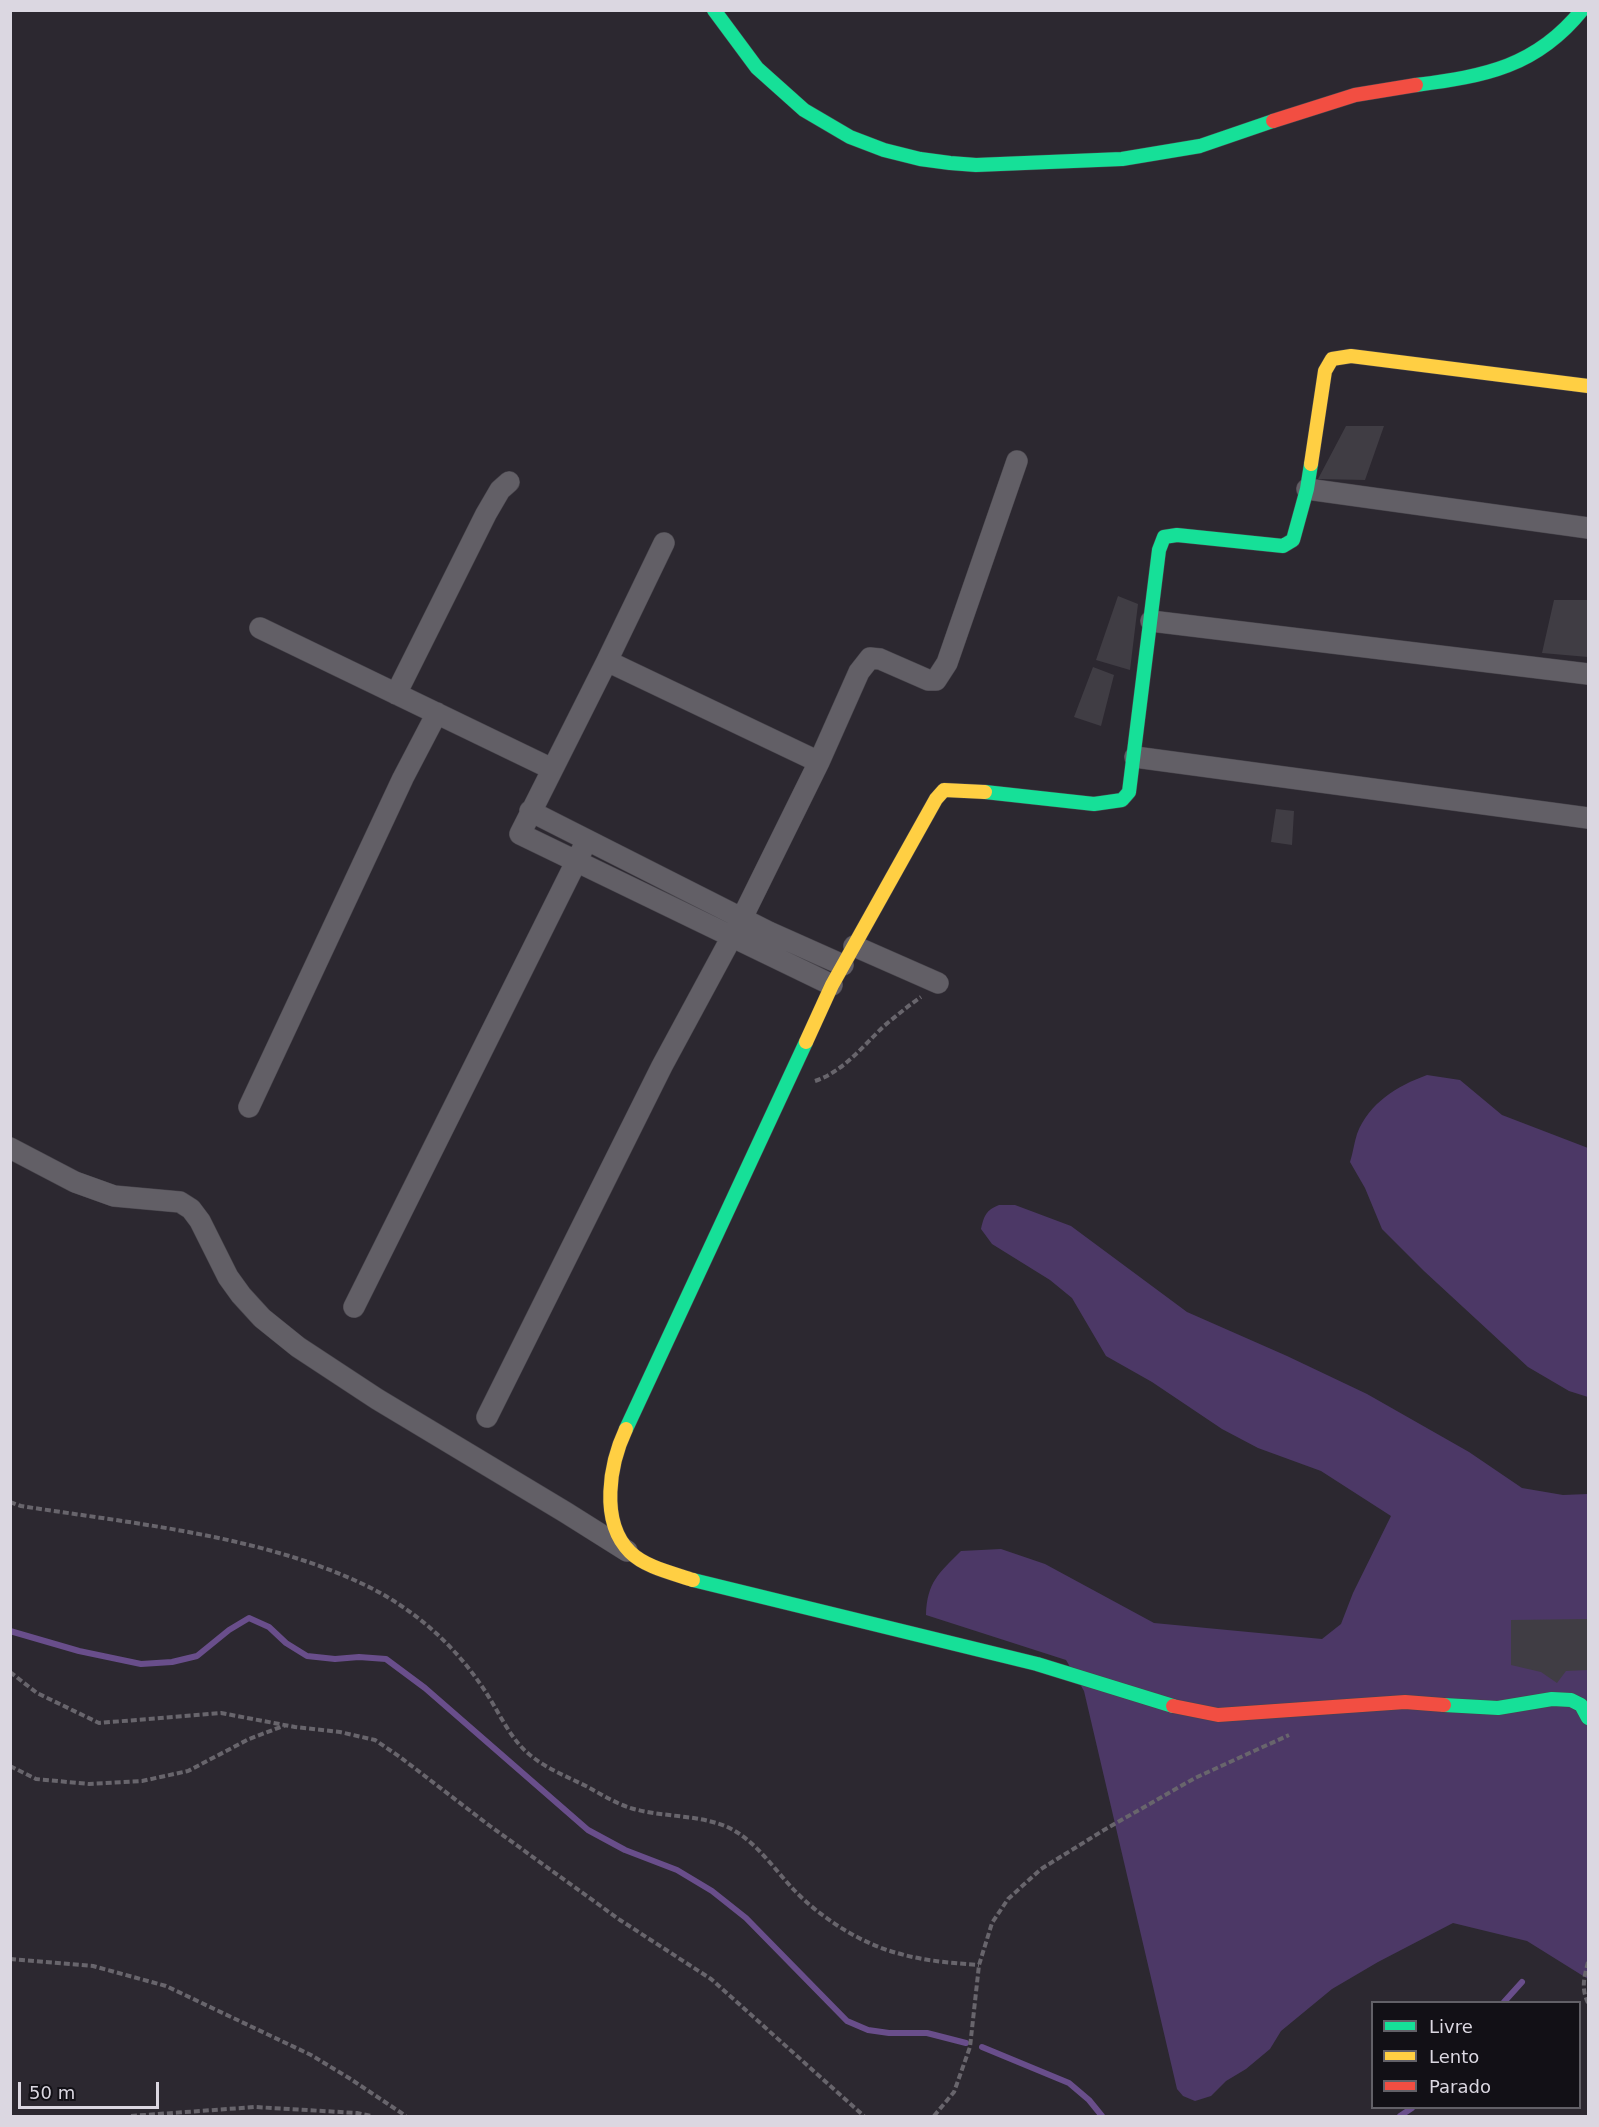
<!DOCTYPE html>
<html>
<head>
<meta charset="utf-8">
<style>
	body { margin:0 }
	#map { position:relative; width:1599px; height:2127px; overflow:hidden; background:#2c2830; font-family:"DejaVu Sans",sans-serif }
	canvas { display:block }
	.frame { position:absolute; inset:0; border:12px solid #dbd7e1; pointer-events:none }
	.legend { position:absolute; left:1371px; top:2001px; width:210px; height:108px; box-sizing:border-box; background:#121016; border:2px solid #626067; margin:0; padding:8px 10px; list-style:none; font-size:18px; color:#dbd7e1 }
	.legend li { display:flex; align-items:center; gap:12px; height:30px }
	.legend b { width:30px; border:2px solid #626067 }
	.scale { position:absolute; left:18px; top:2082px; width:141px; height:27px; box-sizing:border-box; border:3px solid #dbd7e1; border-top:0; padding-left:8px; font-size:18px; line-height:21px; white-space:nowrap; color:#dbd7e1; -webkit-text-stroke:4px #121016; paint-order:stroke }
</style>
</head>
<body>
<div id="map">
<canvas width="1599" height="2127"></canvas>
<div class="frame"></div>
<ul class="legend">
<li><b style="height:8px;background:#16e098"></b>Livre</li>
<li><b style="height:8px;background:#ffcf43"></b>Lento</li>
<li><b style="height:8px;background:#f24e42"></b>Parado</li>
</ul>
<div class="scale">50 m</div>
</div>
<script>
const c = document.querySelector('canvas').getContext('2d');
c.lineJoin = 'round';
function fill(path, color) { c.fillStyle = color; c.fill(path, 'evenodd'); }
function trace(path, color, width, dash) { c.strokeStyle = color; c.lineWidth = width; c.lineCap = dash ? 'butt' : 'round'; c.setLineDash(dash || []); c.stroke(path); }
fill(new Path2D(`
	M1427 1075 1460 1080 1502 1115 1588 1148V1397L1569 1391 1528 1367 1424 1271 1382 1229 1365 1188 1350 1162C1353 1153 1354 1143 1357 1134 1369 1103 1397 1086 1427 1075Z
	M999 1205H1015L1071 1226 1187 1312 1287 1356 1367 1394 1469 1452 1522 1488 1563 1495 1588 1494V1979L1527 1941 1453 1923 1378 1962 1332 1989 1281 2031 1270 2049 1246 2069 1226 2081 1211 2096 1195 2101 1183 2096 1177 2089 1084 1691 1066 1660 926 1615C927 1582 939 1573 961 1551L1001 1549 1045 1564 1154 1623 1322 1639 1341 1624 1353 1593 1391 1516 1321 1471 1258 1448 1222 1429 1152 1382 1106 1356 1072 1298 1050 1280 992 1244 981 1229C984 1216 986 1210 999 1205Z`), '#4c3866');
trace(new Path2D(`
	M10 1631 79 1651 141 1664 172 1662 197 1656 229 1630 249 1618 269 1627 286 1643 307 1656 335 1659 359 1657 386 1659 425 1688 588 1830 625 1850 677 1870 712 1891 746 1918 847 2021 868 2030 889 2033H927L966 2043
	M1504 2002 1522 1982
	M982 2047 1069 2083 1089 2100 1102 2116
	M1400 2116 1412 2108`), '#694e8b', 6);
fill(new Path2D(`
	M1346 426H1384L1365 480 1318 479Z
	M1118 596 1138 604 1130 670 1096 660Z
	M1554 600H1588V657L1542 653Z
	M1093 667 1114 675 1101 726 1074 717Z
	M1276 809 1294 811 1292 845 1271 842Z
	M1588 1619V1670L1566 1671 1557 1683 1541 1672 1511 1665V1620Z`), '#403d44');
const street = new Path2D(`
	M1307 489 1588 528
	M664 543 607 661 520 834 832 985
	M1151 621 1588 674
	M260 628 552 769
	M607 661 819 762
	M396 694 486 514 500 490 509 482
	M1135 757 1588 818
	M530 811 769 932 843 965
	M854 946 938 983
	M249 1107 403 778 437 713
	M10 1148 75 1182 114 1196 180 1202 191 1209 200 1221 228 1277 241 1295 262 1318 298 1347 377 1399 565 1512 627 1551
	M354 1307 587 840
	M487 1417 662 1066 742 918 819 762 859 672 870 658 880 659 928 680H936L947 663 1017 461`);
const fast = new Path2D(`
	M714 10 757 68 804 110 850 137 884 150 920 159 950 163 976 165 1122 159 1200 146 1273 121
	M1416 85C1485 76 1536 67 1582 10
	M985 792 1094 804 1122 800 1129 792 1159 550 1164 537 1177 535 1283 546 1293 540 1307 489 1311 464
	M626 1429 806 1042
	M693 1580 1037 1664 1173 1706
	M1444 1705 1498 1708 1552 1699 1571 1700 1581 1705 1588 1718`);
const slow = new Path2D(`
	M1311 464 1325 371 1332 359 1351 356 1588 386
	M806 1042 832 985 936 799 944 790 985 792
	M626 1429C610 1463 599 1521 630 1552 645 1567 672 1573 693 1580`);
const jam = new Path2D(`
	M1273 121 1355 95 1416 85
	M1173 1706 1218 1715 1405 1702 1444 1705`);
trace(street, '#48454c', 22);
trace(fast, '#48454c', 15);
trace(slow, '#48454c', 15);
trace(jam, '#48454c', 15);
trace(new Path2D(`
	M815 1081C844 1071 862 1047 884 1026 896 1016 908 1006 921 997
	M10 1502 21 1506C136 1524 267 1536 371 1588 418 1612 457 1648 485 1691 499 1712 510 1739 530 1755 547 1769 568 1777 588 1787 604 1796 620 1806 638 1810 667 1817 697 1815 725 1826 754 1838 773 1868 794 1890 821 1918 860 1943 897 1953 924 1961 952 1963 979 1965
	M10 1672 37 1693 99 1723 221 1713 295 1727 340 1732 375 1740 400 1757 490 1826 620 1920 711 1979 864 2116
	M10 1766 36 1779 89 1784 142 1781 188 1771 249 1739 286 1725
	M10 1959 93 1966 166 1986 311 2055 349 2078 406 2116
	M1588 1962C1584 1978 1581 1988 1588 2003
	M131 2116 255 2107 357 2113 371 2116
	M934 2116 954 2092 970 2047 979 1965 992 1923 1008 1899 1041 1869 1104 1830 1195 1778 1289 1735`), '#68656c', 4, [6, 3]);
trace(street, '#625f66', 21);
trace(fast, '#16e098', 14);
trace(slow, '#ffcf43', 14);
trace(jam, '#f24e42', 14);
</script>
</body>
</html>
